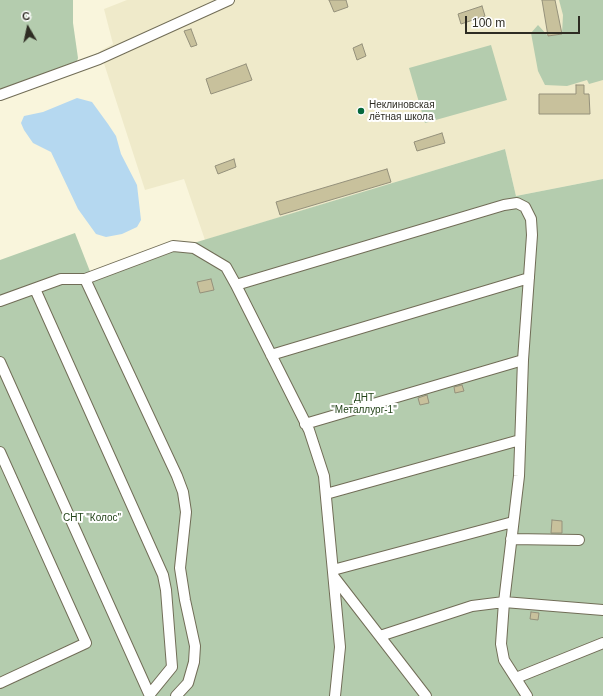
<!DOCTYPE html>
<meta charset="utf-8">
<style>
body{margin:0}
#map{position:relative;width:603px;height:696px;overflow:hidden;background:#f9f5dc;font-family:Arial,sans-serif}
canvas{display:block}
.north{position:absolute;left:8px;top:8px;width:40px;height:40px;-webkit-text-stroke:3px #fff;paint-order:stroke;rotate:351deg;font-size:11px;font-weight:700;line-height:16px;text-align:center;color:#2e2c23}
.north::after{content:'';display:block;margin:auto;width:14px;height:18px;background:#2e2c23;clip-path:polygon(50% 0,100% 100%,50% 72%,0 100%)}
.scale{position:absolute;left:465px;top:16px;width:115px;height:18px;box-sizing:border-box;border:2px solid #2e2c23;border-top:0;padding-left:5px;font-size:12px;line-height:14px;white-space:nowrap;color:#2e2c23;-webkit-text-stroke:3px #fff;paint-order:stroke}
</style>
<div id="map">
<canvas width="603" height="696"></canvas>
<div class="north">С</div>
<div class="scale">100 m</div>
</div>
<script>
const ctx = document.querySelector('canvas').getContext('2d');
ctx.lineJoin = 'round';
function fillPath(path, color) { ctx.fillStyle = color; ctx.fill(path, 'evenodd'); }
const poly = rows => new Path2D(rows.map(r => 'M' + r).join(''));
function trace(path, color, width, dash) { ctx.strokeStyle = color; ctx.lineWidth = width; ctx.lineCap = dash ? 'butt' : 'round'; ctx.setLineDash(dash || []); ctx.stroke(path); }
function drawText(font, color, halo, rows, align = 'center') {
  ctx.font = font + ' Arial,sans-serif'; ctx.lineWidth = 4; ctx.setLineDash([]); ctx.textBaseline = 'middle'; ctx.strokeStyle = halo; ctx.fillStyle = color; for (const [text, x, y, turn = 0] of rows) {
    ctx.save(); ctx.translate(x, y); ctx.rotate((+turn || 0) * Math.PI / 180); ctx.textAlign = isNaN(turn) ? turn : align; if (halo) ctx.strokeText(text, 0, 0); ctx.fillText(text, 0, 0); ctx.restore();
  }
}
fillPath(poly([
 [127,0,595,0,603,73,603,179,516,196,505,149,205,240,184,179,145,190,100,51,113,44,104,9]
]), '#efeaca');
fillPath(poly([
 [0,0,73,0,73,23,78,58,75,68,0,96],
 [559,0,603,0,603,80,589,84,587,80,567,86,545,85,538,71,531,33,538,25,548,36,562,34,563,15],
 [491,45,507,100,425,123,409,68],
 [505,149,516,196,603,179,603,696,0,696,0,260,75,233,91,274]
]), '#b4ccae');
fillPath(poly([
 [77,98,92,102,108,124,116,136,121,154,137,185,141,220,137,227,122,234,106,237,96,234,78,209,51,152,33,143,24,130,21,123,24,116,43,112]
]), '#b5d8f0');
const building = poly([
 [329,0,346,0,348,7,334,12,329,0],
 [542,0,555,0,562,34,548,36,542,0],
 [482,6,485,16,461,24,458,14,482,6],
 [191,29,197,45,191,47,184,31,191,29],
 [362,44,366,56,357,60,353,48,362,44],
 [246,64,252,80,211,94,206,79,246,64],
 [576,85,584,85,584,94,589,94,590,114,539,114,539,94,576,94,576,85],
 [442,133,445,143,417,151,414,142,442,133],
 [234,159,236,167,218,174,215,166,234,159],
 [387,169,391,182,280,215,276,202,387,169],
 [211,279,214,290,200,293,197,282,211,279],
 [462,385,464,391,455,393,454,387,462,385],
 [427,395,429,403,420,405,418,398,427,395],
 [552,520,562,521,562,533,551,533,552,520],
 [531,612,539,613,538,620,530,619,531,612]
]);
fillPath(building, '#c8c19c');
trace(building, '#95917b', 1);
const minor = poly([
 [0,95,99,59,229,0],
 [85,279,177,476,183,492,186,512,180,568,185,600,195,646,194,662,188,683,176,696],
 [236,285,504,205,517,203,525,207,531,219,532,235,523,360,519,476,504,602,501,644,504,660,527,696],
 [35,289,163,575,166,590,172,667,150,694],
 [0,301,61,279,85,279,173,246,194,248,226,267,236,285,309,430,324,476,340,647,335,696],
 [271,355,529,278],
 [0,362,150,696],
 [305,424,523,360],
 [0,452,86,643,0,683],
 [326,494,520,440],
 [511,539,579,540],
 [333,570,513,522],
 [334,577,426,696],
 [380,636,472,606,504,602,603,610],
 [516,678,603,643]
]);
trace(minor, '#716d57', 12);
trace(minor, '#fff', 10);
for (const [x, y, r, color] of [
 [361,111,4,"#05683c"]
]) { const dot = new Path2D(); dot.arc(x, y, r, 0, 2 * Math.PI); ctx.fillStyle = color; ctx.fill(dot); trace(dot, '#fff', 1.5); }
drawText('10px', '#2e2c23', '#fff', [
 ["Неклиновская",369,105],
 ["лётная школа",369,117]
], 'left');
drawText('10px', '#224318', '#fff', [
 ["ДНТ",364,398],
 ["\"Металлург-1\"",364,410],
 ["СНТ \"Колос\"",92,518]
]);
</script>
